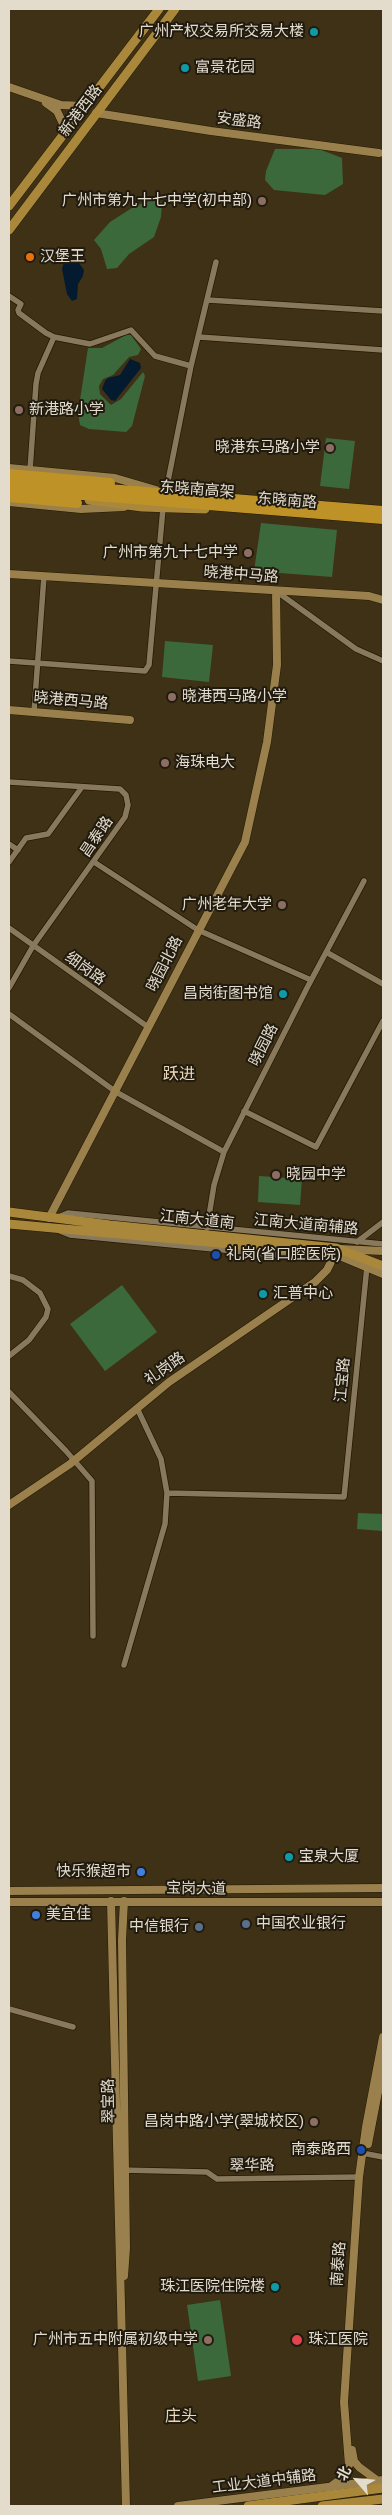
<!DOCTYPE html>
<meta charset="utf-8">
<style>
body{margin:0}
#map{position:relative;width:392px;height:2515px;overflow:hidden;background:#3f3116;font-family:Arial,"Noto Sans SC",sans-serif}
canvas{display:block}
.frame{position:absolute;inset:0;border:10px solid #e3dbcb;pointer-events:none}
.north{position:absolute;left:332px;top:2455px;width:50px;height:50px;-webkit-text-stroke:4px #201a0f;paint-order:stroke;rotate:297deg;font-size:14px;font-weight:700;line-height:20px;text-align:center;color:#e3dbcb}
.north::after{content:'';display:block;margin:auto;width:18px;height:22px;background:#e3dbcb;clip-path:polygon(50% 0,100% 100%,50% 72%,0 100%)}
</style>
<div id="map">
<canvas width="392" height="2515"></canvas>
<div class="frame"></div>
<div class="north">北</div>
</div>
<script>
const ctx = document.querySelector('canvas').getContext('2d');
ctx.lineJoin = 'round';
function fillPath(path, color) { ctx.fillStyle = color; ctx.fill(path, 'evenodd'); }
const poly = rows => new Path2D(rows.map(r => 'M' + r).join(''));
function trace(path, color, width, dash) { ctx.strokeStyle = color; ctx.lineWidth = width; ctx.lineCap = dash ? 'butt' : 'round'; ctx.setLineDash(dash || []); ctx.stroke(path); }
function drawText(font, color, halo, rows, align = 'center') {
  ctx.font = font + ' Arial,"Noto Sans SC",sans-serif'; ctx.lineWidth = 4; ctx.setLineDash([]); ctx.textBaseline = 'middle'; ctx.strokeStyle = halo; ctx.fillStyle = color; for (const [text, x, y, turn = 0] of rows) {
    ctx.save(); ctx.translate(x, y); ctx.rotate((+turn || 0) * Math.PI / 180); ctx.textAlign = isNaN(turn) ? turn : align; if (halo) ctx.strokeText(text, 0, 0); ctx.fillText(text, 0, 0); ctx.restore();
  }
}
fillPath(poly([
 [275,149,319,149,342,158,343,184,325,195,274,190,265,180,266,171],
 [157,198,162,203,161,217,154,237,129,254,117,268,107,269,101,249,94,240,110,222,135,206],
 [126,335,131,335,141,349,138,355,129,357,113,375,103,379,99,386,100,394,111,405,121,399,143,372,145,376,132,426,126,432,89,429,80,425,78,413,88,348,102,348],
 [326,438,355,441,349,489,320,486],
 [261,523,337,530,332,577,254,571],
 [165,641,213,645,209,682,162,677],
 [259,1176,302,1179,300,1205,258,1202],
 [122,1285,157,1332,105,1371,70,1324],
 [358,1513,383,1514,383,1531,357,1529],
 [220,2300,231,2376,198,2381,187,2305]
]), '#3b693c');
fillPath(poly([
 [70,260,79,263,84,270,83,276,78,284,77,299,72,301,67,294,62,269,64,262],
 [130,359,140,363,141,368,115,401,111,400,102,389,105,381,108,378,120,375]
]), '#041a2f');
const street = poly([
 [9,296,21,304,18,310,19,313,46,333,54,337,38,373,36,384,30,470],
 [208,300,383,311],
 [54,337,90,344,131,330,155,356,191,366],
 [199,337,383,350],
 [166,491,191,366,216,262],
 [276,591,356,649,383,661],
 [9,661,145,671,149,665,163,508],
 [34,712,44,576],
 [9,782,120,789,126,795,128,805,125,817,33,946,9,988],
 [9,844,18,850],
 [9,862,26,838,48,834,82,787],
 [94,862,198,930,311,980],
 [9,928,148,1027],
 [326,952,383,984],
 [9,1014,116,1092,224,1152],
 [244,1111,316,1147,383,1021],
 [58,1217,68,1213,383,1244],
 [207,1228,214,1185,224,1152,307,988,364,881],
 [60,1231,70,1235,306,1258,335,1254],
 [357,1242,383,1222],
 [9,1276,23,1280,40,1293,48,1309,46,1317,29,1340,9,1356],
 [9,1392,66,1451,92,1481,93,1636],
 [167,1493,344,1497,367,1266],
 [124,1665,165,1524,167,1493,161,1459,137,1408],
 [9,2009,73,2027],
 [362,2153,383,2157],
 [121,2170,207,2172,217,2179,359,2177]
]);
const secondary = poly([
 [9,87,61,105,84,106],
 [46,103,57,111,66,130],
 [96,113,211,131,379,153],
 [9,468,115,478,156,490],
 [9,502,81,509,124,507],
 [9,574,369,596,383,600],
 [9,710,130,720],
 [49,1218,245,842,267,742,277,665,276,591],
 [340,1249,383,1251],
 [9,1505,70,1464,169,1382,315,1282,327,1270,335,1254,383,1274],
 [9,1891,383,1888],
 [111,1901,126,2506],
 [9,1902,383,1902],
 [368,2144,383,2066],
 [124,2276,126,2248,122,1940,124,1901],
 [352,2450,354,2461,359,2467,378,2481],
 [330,2487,341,2479,349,2465,344,2402,359,2177,366,2127,383,2037],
 [178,2506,383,2480]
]);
const primary = poly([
 [9,206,159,9],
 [9,230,175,9],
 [89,500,142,507,205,509],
 [9,1212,110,1225,336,1248,383,1266],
 [9,1224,307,1251],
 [248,2506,383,2488],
 [322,2506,383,2499]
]);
const highway = poly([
 [9,474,110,483],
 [9,481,383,511],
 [9,489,383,519],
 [9,497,77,503]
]);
trace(street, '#261900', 7);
trace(secondary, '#261900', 9);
trace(primary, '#261900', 10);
trace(highway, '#261900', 11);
trace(street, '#89795c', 5.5);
trace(secondary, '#99804c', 8);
trace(primary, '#a9883c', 9);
trace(highway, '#be9226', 10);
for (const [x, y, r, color] of [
 [314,32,5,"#0f9aa8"],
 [185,68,5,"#0f9aa8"],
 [262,201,5,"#8d6e63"],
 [30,257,5,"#e8710a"],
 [19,410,5,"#8d6e63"],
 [330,448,5,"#8d6e63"],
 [248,553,5,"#8d6e63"],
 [172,697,5,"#8d6e63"],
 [165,763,5,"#8d6e63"],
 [282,905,5,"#8d6e63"],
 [283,994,5,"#0f9aa8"],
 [276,1175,5,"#8d6e63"],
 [216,1255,5,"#1a4fb4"],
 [263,1294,5,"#0f9aa8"],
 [289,1857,5,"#0f9aa8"],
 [141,1872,5,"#3f7fe0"],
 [36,1915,5,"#3f7fe0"],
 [246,1924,5,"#5c6f8a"],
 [199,1927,5,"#5c6f8a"],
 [314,2122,5,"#8d6e63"],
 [361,2150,5,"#1a4fb4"],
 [275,2287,5,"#0f9aa8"],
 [208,2340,5,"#8d6e63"],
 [297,2340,6,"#e0444e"]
]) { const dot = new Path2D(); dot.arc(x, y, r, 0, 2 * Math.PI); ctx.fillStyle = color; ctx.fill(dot); trace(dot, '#201a0f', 2); }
drawText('15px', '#e3dbcb', '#201a0f', [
 ["广州产权交易所交易大楼",304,32],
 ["富景花园",195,68,"left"],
 ["广州市第九十七中学(初中部)",252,201],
 ["汉堡王",40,257,"left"],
 ["新港路小学",29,410,"left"],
 ["晓港东马路小学",320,448],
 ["广州市第九十七中学",238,553],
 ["晓港西马路小学",182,697,"left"],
 ["海珠电大",175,763,"left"],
 ["广州老年大学",272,905],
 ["昌岗街图书馆",273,994],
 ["晓园中学",286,1175,"left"],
 ["礼岗(省口腔医院)",226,1255,"left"],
 ["汇普中心",273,1294,"left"],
 ["宝泉大厦",299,1857,"left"],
 ["快乐猴超市",131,1872],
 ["美宜佳",46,1915,"left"],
 ["中国农业银行",256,1924,"left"],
 ["中信银行",189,1927],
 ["昌岗中路小学(翠城校区)",304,2122],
 ["南泰路西",351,2150],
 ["珠江医院住院楼",265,2287],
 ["广州市五中附属初级中学",198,2340],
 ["珠江医院",308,2340,"left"]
], 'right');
drawText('15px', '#e3dbcb', '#201a0f', [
 ["新港西路",81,111,-53],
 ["安盛路",239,121,7],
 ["东晓南高架",197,490,4],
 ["东晓南路",287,501,4],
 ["晓港中马路",241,575,4],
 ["晓港西马路",71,701,5],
 ["昌泰路",97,837,-56],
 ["晓园北路",165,964,-63],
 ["细岗路",85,969,36],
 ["晓园路",264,1045,-63],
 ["江南大道南",197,1220,6],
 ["江南大道南辅路",306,1225,5],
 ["礼岗路",165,1369,-35],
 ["江宝路",343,1380,-85],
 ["宝岗大道",196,1889,1],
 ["翠宝路",109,2101,-91],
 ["翠华路",252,2166,-1],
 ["南泰路",339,2264,-86],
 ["工业大道中辅路",264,2482,-7]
]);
drawText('16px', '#ead8b9', '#201a0f', [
 ["跃进",179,1075],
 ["庄头",181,2417]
]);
</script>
